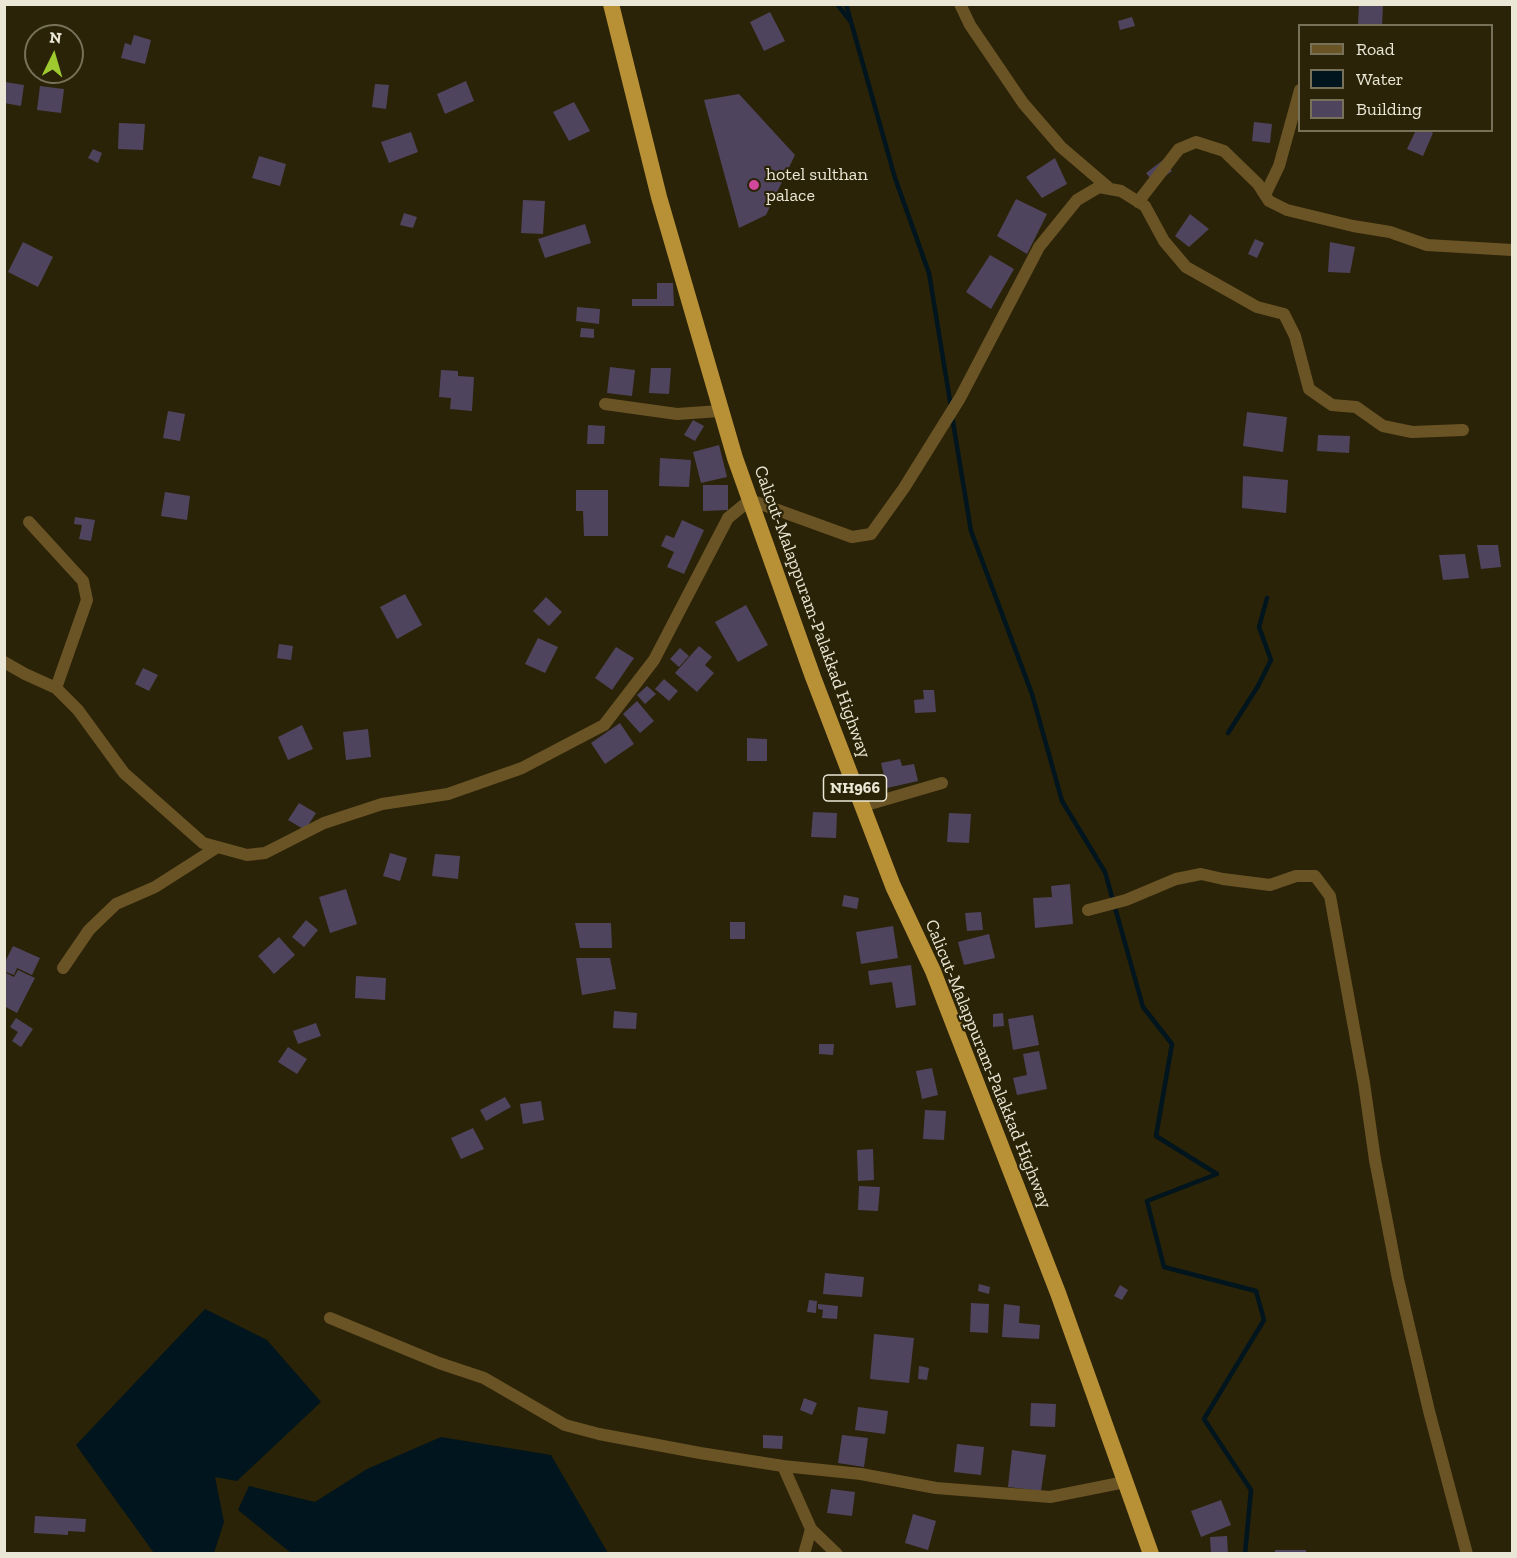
<!DOCTYPE html>
<style>
body{margin:0}
#map{position:relative;width:1517px;height:1558px;overflow:hidden;background:#2a2307;font-family:"Zilla Slab",serif}
canvas{display:block}
.frame{position:absolute;inset:0;border:6px solid #eae7d6;pointer-events:none}
.legend{position:absolute;left:1298px;top:24px;width:195px;height:108px;box-sizing:border-box;background:#2a2307;border:2px solid #77715a;margin:0;padding:8px 10px;list-style:none;font-size:18px;color:#eae7d6}
.legend li{display:flex;align-items:center;gap:12px;height:30px}
.legend b{width:30px;border:2px solid #77715a}
.north{position:absolute;left:24px;top:24px;width:60px;height:60px;box-sizing:border-box;background:#2a2307;border:2px solid #77715a;border-radius:50%;rotate:5deg;font-size:16px;font-weight:700;line-height:24px;text-align:center;color:#eae7d6}
.north::after{content:'';display:block;margin:auto;width:21px;height:27px;background:#9eca2f;clip-path:polygon(50% 0,100% 100%,50% 72%,0 100%)}
</style>
<div id="map">
<canvas width="1517" height="1558"></canvas>
<div class="frame"></div>
<ul class="legend">
<li><b style="height:8px;background:#6a5426"></b>Road</li>
<li><b style="height:16px;background:#00151d"></b>Water</li>
<li><b style="height:16px;background:#4f445e"></b>Building</li>
</ul>
<div class="north">N</div>
</div>
<script>
const ctx = document.querySelector('canvas').getContext('2d');
ctx.lineJoin = 'round';
function fillPath(path, color) { ctx.fillStyle = color; ctx.fill(path, 'evenodd'); }
const poly = rows => new Path2D(rows.map(r => 'M' + r).join(''));
function trace(path, color, width, dash) { ctx.strokeStyle = color; ctx.lineWidth = width; ctx.lineCap = dash ? 'butt' : 'round'; ctx.setLineDash(dash || []); ctx.stroke(path); }
function drawText(font, color, halo, rows, align = 'center') {
  ctx.font = font + ' "Zilla Slab",serif'; ctx.lineWidth = 4.5; ctx.setLineDash([]); ctx.textBaseline = 'middle'; ctx.strokeStyle = halo; ctx.fillStyle = color; for (const [text, x, y, turn = 0] of rows) {
    ctx.save(); ctx.translate(x, y); ctx.rotate((+turn || 0) * Math.PI / 180); ctx.textAlign = isNaN(turn) ? turn : align; if (halo) ctx.strokeText(text, 0, 0); ctx.fillText(text, 0, 0); ctx.restore();
  }
}
fillPath(poly([
 [205,1309,267,1340,321,1402,237,1481,215,1477,224,1522,214,1553,154,1553,76,1445],
 [441,1437,551,1455,608,1553,291,1553,238,1510,249,1486,315,1502,367,1469]
]), '#00151d');
trace(poly([
 [837,4,850,21],
 [846,4,895,178,929,273,951,407],
 [952,416,971,531,1032,694,1062,801,1105,872,1143,1007,1172,1044,1156,1136,1217,1174,1147,1201,1164,1267,1256,1291,1264,1320,1204,1419,1251,1490,1245,1554],
 [1228,733,1258,686,1271,660,1259,627,1267,598]
]), '#00151d', 4.5);
fillPath(poly([
 [1359,4,1383,5,1382,26,1358,25],
 [770,12,785,41,764,51,750,22],
 [1132,17,1135,26,1120,30,1118,21],
 [134,35,151,40,145,64,121,58,125,43,131,45],
 [466,81,474,101,445,114,437,94],
 [5,82,24,85,21,106,4,103],
 [375,84,389,85,386,109,372,107],
 [40,86,64,89,61,113,37,110],
 [739,94,795,155,766,215,739,228,704,100],
 [574,102,590,131,569,141,553,112],
 [1254,122,1272,124,1270,143,1252,141],
 [119,123,145,124,143,150,118,149],
 [1416,130,1428,130,1433,133,1423,156,1407,149],
 [411,132,418,152,389,163,381,142],
 [93,149,102,153,98,163,88,158],
 [259,156,286,164,280,186,252,178],
 [1055,158,1067,184,1042,198,1026,177],
 [1163,160,1172,171,1155,184,1146,173],
 [1016,199,1047,214,1027,254,997,236],
 [523,200,545,201,543,234,521,233],
 [404,213,417,217,413,228,400,225],
 [1190,214,1209,229,1189,247,1175,236],
 [585,224,591,243,545,258,538,239],
 [1255,239,1264,243,1257,258,1248,254],
 [23,242,53,257,38,287,8,272],
 [1330,242,1355,247,1350,273,1328,272],
 [990,255,1014,269,991,309,966,292],
 [657,283,673,283,674,306,632,306,632,299,657,299],
 [577,307,600,309,599,324,576,321],
 [581,328,594,329,594,338,580,337],
 [610,367,635,370,632,396,607,393],
 [651,368,671,368,669,394,649,393],
 [441,370,458,371,458,376,474,377,472,411,450,409,451,398,439,397],
 [168,411,185,414,180,441,163,438],
 [1247,412,1287,417,1283,452,1243,446],
 [693,420,704,426,695,441,684,435],
 [588,425,605,426,604,444,587,444],
 [1318,435,1350,436,1349,453,1317,451],
 [719,445,727,477,701,483,693,452],
 [660,458,691,460,689,487,659,486],
 [1243,476,1288,480,1286,513,1242,508],
 [703,485,728,485,728,510,703,511],
 [576,490,608,490,608,536,584,536,583,511,576,511],
 [165,492,190,496,187,520,161,516],
 [75,517,95,520,91,541,79,539,82,525,74,524],
 [682,520,704,530,684,574,667,567,674,552,661,546,666,535,674,538],
 [1477,545,1498,545,1501,567,1481,569],
 [1465,554,1469,578,1443,580,1439,555],
 [405,594,422,625,397,639,380,607],
 [546,597,562,612,549,626,533,611],
 [746,605,768,645,738,662,715,622],
 [538,638,558,647,545,673,525,664],
 [279,644,293,646,291,660,277,658],
 [699,646,712,657,705,665,714,673,697,692,675,673],
 [616,647,634,658,612,690,595,678],
 [680,648,689,656,679,667,670,659],
 [143,668,158,675,149,691,135,684],
 [664,679,678,691,669,701,655,689],
 [647,686,656,694,645,704,637,695],
 [923,690,934,690,936,712,915,713,914,700,924,699],
 [637,701,654,721,640,733,623,714],
 [620,723,634,744,605,764,591,743],
 [302,725,313,749,288,760,278,737],
 [368,729,371,757,346,760,343,732],
 [747,738,767,739,767,761,747,761],
 [900,759,902,766,914,764,918,781,887,788,881,763],
 [299,803,316,813,305,830,288,820],
 [813,812,837,813,836,838,811,837],
 [949,813,971,814,969,843,947,842],
 [390,853,407,858,400,881,383,876],
 [435,854,460,856,458,879,432,876],
 [1070,884,1073,924,1035,928,1033,898,1052,897,1051,886],
 [346,889,357,924,330,933,319,897],
 [844,895,859,898,857,909,842,906],
 [981,912,983,930,967,931,965,913],
 [306,920,318,930,304,947,292,937],
 [730,922,745,922,745,939,730,939],
 [575,923,611,923,612,948,580,948],
 [893,926,898,958,861,964,856,932],
 [989,934,995,958,964,965,958,942],
 [279,937,295,955,274,974,258,956],
 [13,946,40,958,32,975,17,968,14,975,4,971,4,964],
 [576,958,610,958,616,989,582,995],
 [911,965,916,1005,896,1008,892,982,870,985,868,971],
 [18,970,35,978,17,1013,4,1006,4,972,14,977],
 [356,976,386,978,385,1000,355,998],
 [614,1011,637,1013,636,1029,613,1028],
 [1003,1013,1004,1026,993,1027,993,1014],
 [1033,1015,1039,1045,1013,1050,1008,1019],
 [16,1018,33,1029,21,1047,12,1041,18,1032,10,1027],
 [316,1023,321,1036,298,1044,293,1031],
 [819,1044,834,1044,833,1055,819,1054],
 [288,1047,307,1059,297,1074,278,1062],
 [1039,1051,1047,1089,1017,1095,1013,1078,1027,1075,1023,1054],
 [932,1068,938,1095,922,1099,916,1071],
 [505,1097,511,1107,486,1121,480,1110],
 [541,1101,544,1120,523,1124,520,1104],
 [925,1110,946,1111,944,1140,923,1139],
 [473,1128,484,1149,461,1159,451,1138],
 [873,1149,874,1180,858,1181,857,1150],
 [859,1186,880,1187,878,1211,858,1210],
 [825,1273,864,1277,862,1297,823,1294],
 [979,1284,990,1287,989,1294,978,1291],
 [1120,1285,1128,1290,1122,1300,1114,1296],
 [809,1300,817,1301,816,1313,807,1312],
 [971,1303,989,1304,988,1333,970,1332],
 [818,1304,838,1306,837,1319,822,1318,823,1310,818,1309],
 [1004,1304,1020,1306,1019,1323,1040,1325,1039,1339,1002,1337],
 [874,1334,914,1338,909,1383,870,1379],
 [919,1366,929,1368,927,1380,918,1379],
 [804,1398,817,1403,812,1415,800,1410],
 [1031,1403,1056,1404,1055,1427,1030,1426],
 [858,1407,888,1411,885,1434,855,1430],
 [763,1435,783,1436,782,1449,763,1448],
 [842,1435,868,1438,864,1467,838,1463],
 [957,1444,984,1447,981,1475,954,1472],
 [1012,1450,1046,1455,1041,1491,1008,1487],
 [831,1489,855,1492,852,1516,827,1513],
 [1221,1500,1231,1525,1201,1537,1191,1511],
 [913,1514,936,1521,928,1550,905,1543],
 [35,1516,86,1519,85,1532,68,1531,68,1535,34,1533],
 [1227,1536,1228,1554,1211,1554,1210,1537],
 [1275,1550,1306,1550,1306,1554,1275,1554]
]), '#4f445e');
trace(poly([
 [960,4,970,25,1023,103,1061,147,1109,188],
 [1265,195,1279,166,1300,90],
 [1138,202,1179,149,1196,142,1224,151,1258,184,1269,201,1287,210,1353,226,1390,232,1427,245,1512,250],
 [605,404,677,414,720,411],
 [29,522,83,581,87,600,56,688],
 [4,662,25,674,56,688,78,710,124,773,203,843,247,855,265,853,324,823,382,804,448,794,522,768,604,725,654,660,728,518,750,500,852,537,871,534,904,488,960,398,1039,247,1077,200,1099,187,1121,191,1145,206,1164,241,1186,267,1257,307,1284,314,1295,336,1309,389,1332,405,1356,407,1383,426,1412,432,1463,430],
 [863,806,942,783],
 [1088,910,1126,900,1176,879,1201,874,1223,879,1270,885,1296,876,1315,876,1330,896,1364,1083,1375,1160,1398,1279,1429,1411,1467,1554],
 [63,968,89,930,116,904,155,887,216,848],
 [330,1318,439,1363,484,1378,565,1425,599,1434,700,1453,783,1466,861,1474,936,1488,1050,1497,1125,1482],
 [783,1466,811,1529,837,1554],
 [804,1554,811,1529]
]), '#6a5426', 12);
trace(poly([
 [611,4,659,197,735,458,813,677,893,886,933,971,1058,1293,1151,1554]
]), '#b89036', 16);
for (const [x, y, r, color] of [
 [754,185,6,"#d1479c"]
]) { const dot = new Path2D(); dot.arc(x, y, r, 0, 2 * Math.PI); ctx.fillStyle = color; ctx.fill(dot); trace(dot, '#2a2307', 2); }
for (const [x, y, w] of [
 [855,788,63]
]) { const box = new Path2D(); box.roundRect(x - w / 2, y - 13, w, 26, 4.5); ctx.fillStyle = '#2a2307'; ctx.fill(box); trace(box, '#eae7d6', 1.5); }
drawText('bold 16px', '#eae7d6', null, [
 ["NH966",855,788]
]);
drawText('18px', '#eae7d6', '#2a2307', [
 ["hotel sulthan",766,175],
 ["palace",766,196]
], 'left');
drawText('18px', '#eae7d6', '#2a2307', [
 ["Calicut-Malappuram-Palakkad Highway",812,612,70],
 ["Calicut-Malappuram-Palakkad Highway",988,1064,68]
]);
</script>
